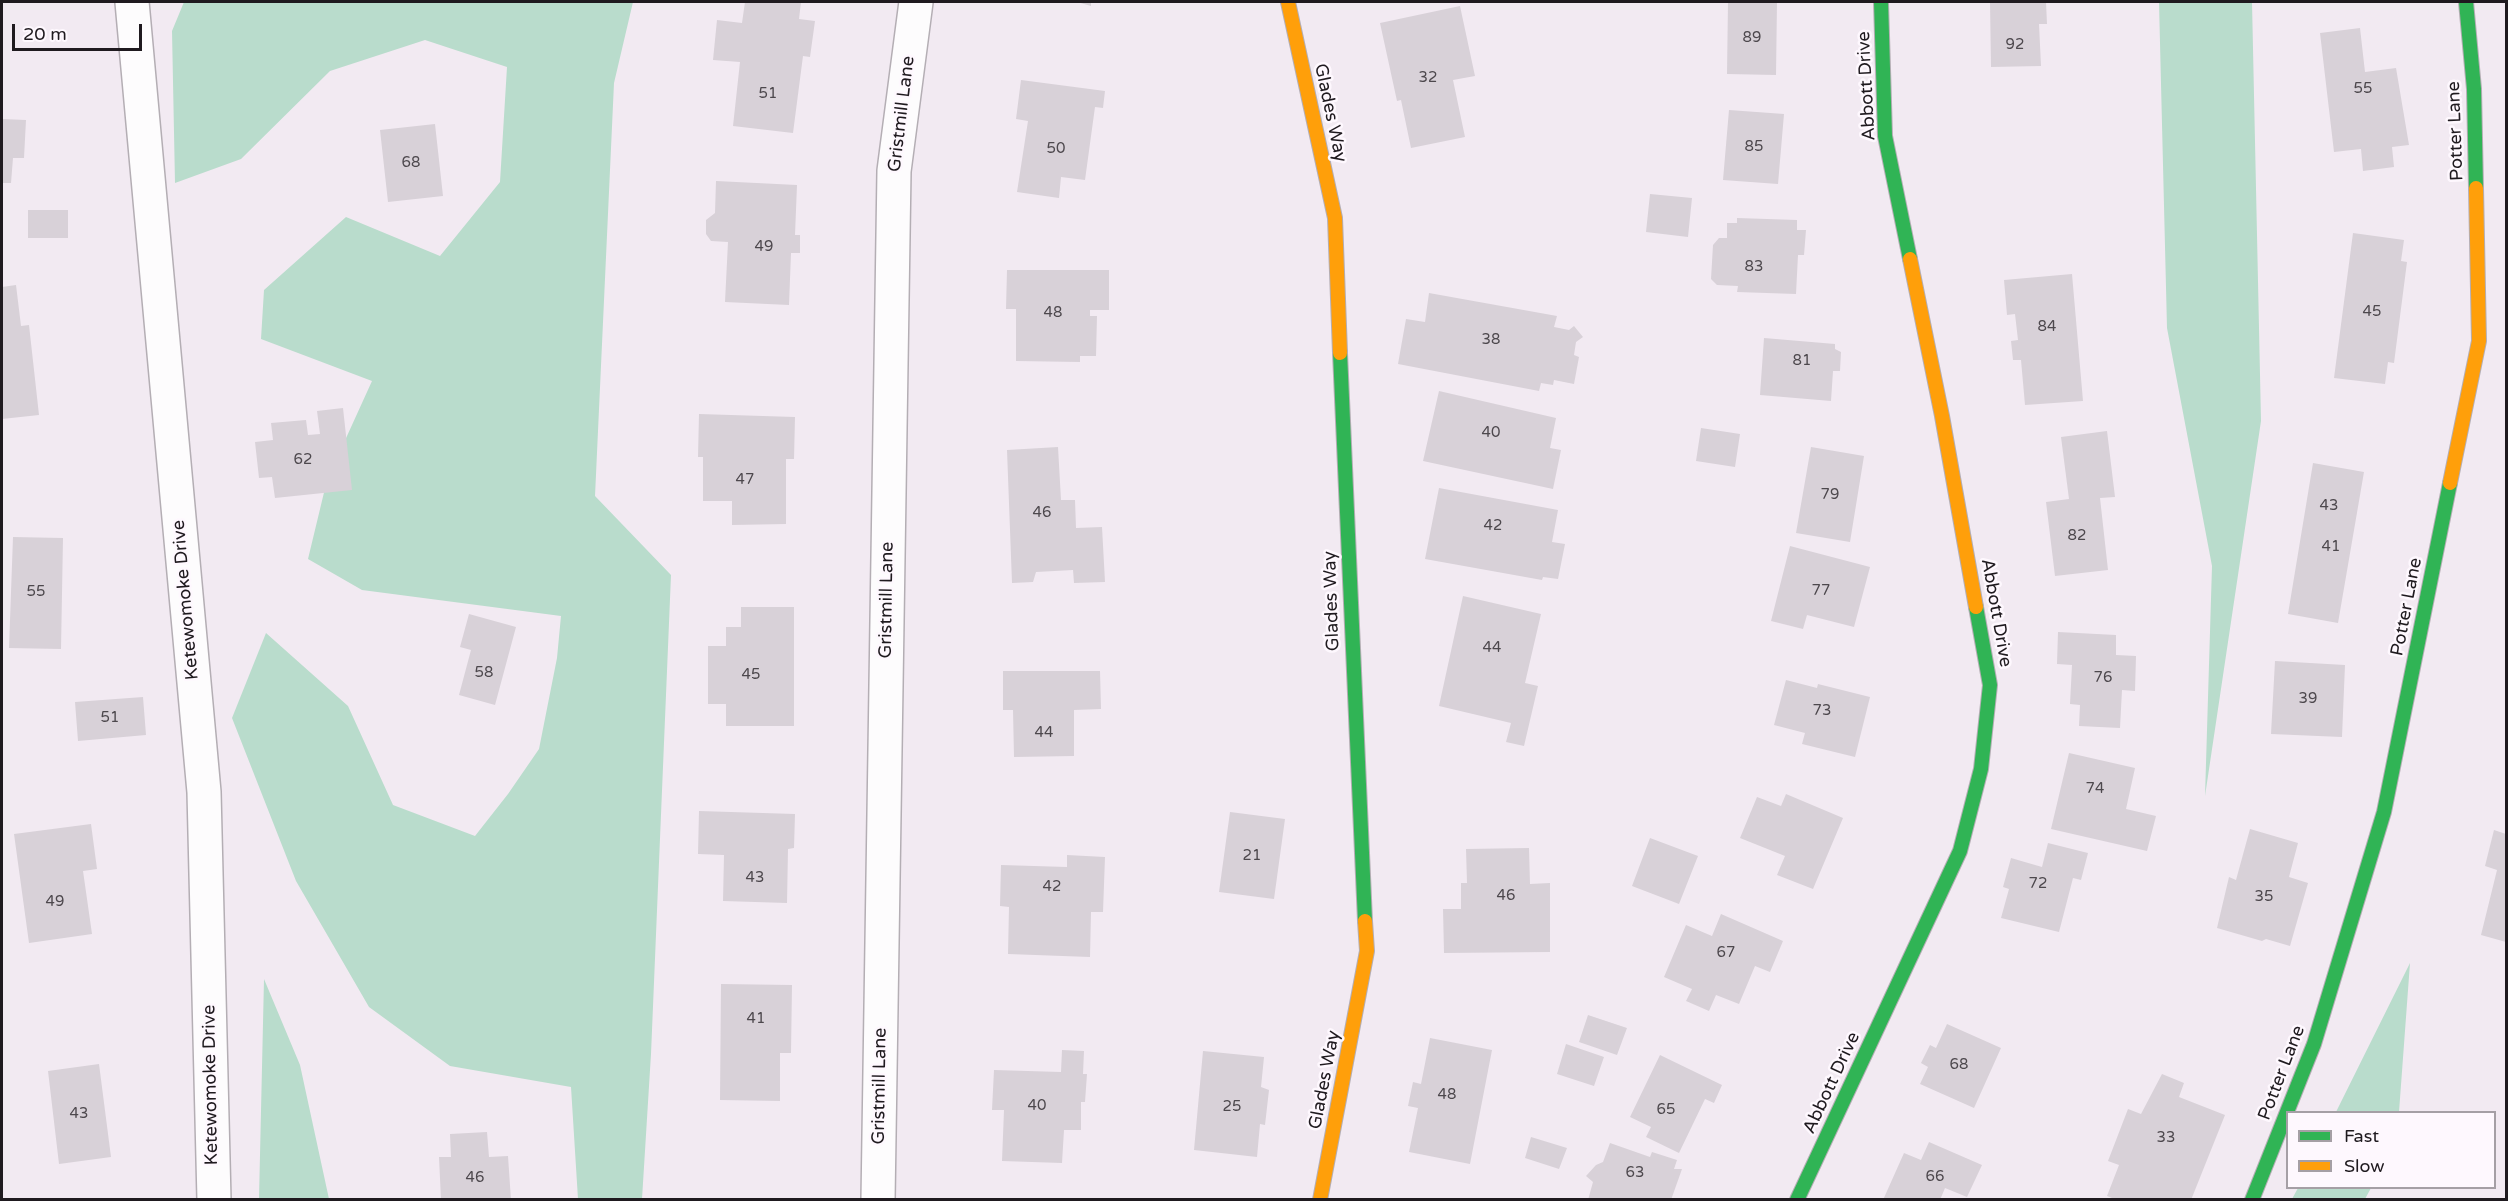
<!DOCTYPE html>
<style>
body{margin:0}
#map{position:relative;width:2508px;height:1201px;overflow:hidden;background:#f2eaf2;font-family:"Varela Round",sans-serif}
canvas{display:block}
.frame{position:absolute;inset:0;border:3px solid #1f1a1f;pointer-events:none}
.legend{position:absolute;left:2286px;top:1111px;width:210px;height:78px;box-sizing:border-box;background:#fef8fe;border:2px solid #a59fa5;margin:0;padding:8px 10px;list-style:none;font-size:18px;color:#1f1a1f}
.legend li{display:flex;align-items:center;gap:12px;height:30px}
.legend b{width:30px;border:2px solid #a59fa5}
.scale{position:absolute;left:12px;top:24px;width:130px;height:27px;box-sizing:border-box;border:3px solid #1f1a1f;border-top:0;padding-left:8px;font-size:18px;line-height:21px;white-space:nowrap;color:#1f1a1f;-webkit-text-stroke:4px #fef8fe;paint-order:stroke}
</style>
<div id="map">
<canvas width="2508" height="1201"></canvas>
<div class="frame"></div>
<ul class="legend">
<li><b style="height:8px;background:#30b455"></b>Fast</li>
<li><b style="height:8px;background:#ff9f0a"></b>Slow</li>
</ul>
<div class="scale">20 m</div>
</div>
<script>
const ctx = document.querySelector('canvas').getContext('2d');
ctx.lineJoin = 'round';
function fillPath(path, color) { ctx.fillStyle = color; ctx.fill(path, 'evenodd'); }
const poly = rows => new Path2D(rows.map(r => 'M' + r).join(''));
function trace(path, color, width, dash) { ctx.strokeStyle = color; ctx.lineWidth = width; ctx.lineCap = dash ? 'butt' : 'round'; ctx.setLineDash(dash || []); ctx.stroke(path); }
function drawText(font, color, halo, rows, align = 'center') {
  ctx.font = font + ' "Varela Round",sans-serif'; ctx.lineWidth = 5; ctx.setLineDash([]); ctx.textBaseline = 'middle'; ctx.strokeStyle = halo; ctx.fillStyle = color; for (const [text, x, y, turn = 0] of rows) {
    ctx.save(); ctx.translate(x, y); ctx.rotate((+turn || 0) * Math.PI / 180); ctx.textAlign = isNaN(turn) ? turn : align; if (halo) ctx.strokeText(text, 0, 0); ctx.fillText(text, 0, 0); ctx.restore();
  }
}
fillPath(poly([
 [184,2,633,2,614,83,595,496,671,575,651,1054,642,1199,578,1199,571,1087,450,1066,369,1007,296,881,232,718,266,633,348,706,393,805,475,836,508,794,539,749,557,658,561,616,362,590,308,559,327,480,372,381,261,339,264,290,346,217,440,256,500,182,507,67,425,40,330,71,241,159,175,183,172,31],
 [2159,2,2252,2,2261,421,2205,796,2212,566,2167,328],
 [2410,963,2399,1112,2336,1112],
 [264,979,300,1065,329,1199,259,1199],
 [2298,1188,2371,1188,2365,1199,2292,1199]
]), '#b9dccc');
fillPath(poly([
 [745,2,801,2,799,19,815,21,810,57,803,56,793,133,733,126,740,62,713,60,717,20,742,23],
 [1077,2,1091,2,1091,6],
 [1728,2,1777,2,1776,75,1727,74],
 [1990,2,2046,2,2047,24,2039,24,2041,66,1991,67],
 [1460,6,1475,76,1453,80,1465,137,1411,148,1401,100,1397,101,1380,23],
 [2360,28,2365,72,2396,68,2409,145,2392,147,2394,167,2363,171,2361,149,2334,152,2320,33],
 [1021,80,1105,91,1103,108,1095,107,1085,180,1061,177,1059,198,1017,192,1028,121,1016,119],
 [1729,110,1784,114,1778,184,1723,180],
 [2,119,26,120,24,158,13,158,11,183,2,183],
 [435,124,443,196,388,202,380,130],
 [716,181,797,185,795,235,800,235,800,253,791,253,789,305,725,302,728,242,711,241,706,234,706,220,715,213],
 [1650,194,1692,198,1688,237,1646,232],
 [28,210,68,210,68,238,28,238],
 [1737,218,1797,220,1797,230,1806,230,1804,255,1798,255,1796,294,1737,292,1738,286,1717,285,1711,279,1713,245,1719,238,1727,238,1727,223,1737,223],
 [2353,233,2404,240,2401,261,2407,262,2394,363,2388,362,2385,384,2334,378],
 [1007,270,1109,270,1109,310,1090,310,1090,316,1097,316,1096,356,1080,356,1080,362,1016,361,1016,309,1006,309],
 [2072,274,2083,401,2025,405,2021,360,2013,360,2011,341,2018,340,2015,314,2007,315,2004,280],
 [16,285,21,326,29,325,39,415,2,419,2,287],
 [1429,293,1557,316,1554,327,1569,330,1574,326,1583,337,1576,342,1574,355,1579,357,1574,384,1554,380,1553,385,1541,383,1539,391,1398,364,1406,319,1425,322],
 [1764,338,1835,344,1835,349,1841,352,1840,371,1833,371,1831,401,1760,395],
 [1439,391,1556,418,1550,448,1561,450,1553,489,1423,461],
 [343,408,352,490,275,498,272,477,259,478,255,442,273,440,271,423,306,420,308,435,320,434,317,411],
 [699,414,795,417,794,459,786,459,786,524,732,525,732,501,703,501,703,457,698,457],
 [1701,428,1740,434,1735,467,1696,461],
 [2107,431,2115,497,2100,498,2108,570,2055,576,2046,502,2069,499,2061,437],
 [1058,447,1061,500,1075,500,1076,528,1102,527,1105,582,1074,583,1073,570,1036,572,1033,582,1012,583,1007,450],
 [1811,447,1864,456,1850,542,1796,533],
 [2313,463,2364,472,2338,623,2288,614],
 [1439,488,1558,510,1552,542,1565,544,1558,579,1543,577,1542,580,1425,559],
 [13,537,63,538,61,649,9,648],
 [1790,546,1870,567,1854,627,1807,615,1803,629,1771,621],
 [1463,596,1541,614,1525,683,1538,686,1524,746,1506,742,1511,723,1439,706],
 [741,607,794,607,794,726,726,726,726,704,708,704,708,646,726,646,726,627,741,627],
 [469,614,516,627,495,705,459,695,471,650,460,647],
 [2058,632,2116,635,2116,655,2136,656,2135,691,2122,690,2120,728,2079,726,2080,705,2070,704,2072,665,2057,664],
 [2275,661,2345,665,2342,737,2271,734],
 [1003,671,1100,671,1101,709,1074,710,1074,756,1014,757,1013,710,1003,710],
 [1786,680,1817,688,1818,684,1870,697,1855,757,1802,744,1805,733,1774,725],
 [143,697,146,735,78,741,75,702],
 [2069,753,2135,768,2126,809,2156,816,2147,851,2051,829],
 [1786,794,1843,818,1813,889,1777,875,1785,856,1740,838,1757,797,1781,806],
 [699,811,795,814,794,848,788,849,787,903,723,901,724,855,698,854],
 [1230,812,1285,819,1274,899,1219,892],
 [91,824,97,869,83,871,92,934,29,943,14,834],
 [2250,829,2298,843,2289,877,2308,883,2290,946,2266,939,2262,941,2217,928,2229,877,2236,880],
 [2494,830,2506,834,2506,942,2481,935,2497,870,2485,866],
 [1650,838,1698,856,1679,904,1632,886],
 [2048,843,2088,853,2081,880,2073,878,2059,932,2001,918,2009,889,2003,887,2011,858,2042,867],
 [1529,848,1530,884,1550,883,1550,952,1444,953,1443,909,1461,909,1461,883,1467,883,1466,849],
 [1067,855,1105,857,1103,912,1091,912,1090,957,1008,954,1009,907,1000,906,1001,865,1067,867],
 [1721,914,1783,941,1770,972,1755,966,1739,1004,1716,995,1709,1011,1686,1001,1692,989,1664,977,1686,925,1712,936],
 [721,984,792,985,791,1053,780,1053,780,1101,720,1100],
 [1588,1015,1627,1028,1617,1055,1579,1042],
 [1947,1024,2001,1048,1974,1108,1920,1084,1928,1067,1921,1063,1930,1045,1936,1048],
 [1430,1038,1492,1050,1470,1164,1409,1152,1418,1108,1408,1106,1413,1082,1421,1084],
 [1566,1044,1604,1057,1594,1086,1557,1074],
 [1062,1050,1084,1051,1083,1074,1087,1074,1085,1102,1081,1102,1081,1130,1064,1130,1062,1163,1002,1161,1004,1110,992,1110,994,1070,1061,1072],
 [1203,1051,1264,1057,1261,1087,1269,1090,1265,1125,1260,1124,1257,1157,1194,1150],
 [1660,1055,1722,1085,1714,1103,1705,1099,1679,1153,1646,1137,1651,1127,1630,1117],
 [99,1064,111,1157,59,1164,48,1071],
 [2162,1074,2184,1083,2179,1097,2225,1115,2191,1200,2117,1200,2107,1196,2119,1165,2108,1161,2128,1109,2141,1114],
 [487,1132,489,1157,508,1156,511,1200,441,1200,439,1157,451,1157,450,1134],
 [1531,1137,1567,1148,1559,1169,1525,1158],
 [1929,1142,1982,1165,1967,1197,1945,1188,1940,1200,1883,1200,1904,1153,1921,1160],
 [1610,1143,1650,1157,1652,1152,1677,1160,1674,1169,1682,1169,1671,1200,1588,1200,1593,1182,1586,1176,1596,1165,1603,1162]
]), '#d8d1d8');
const street = poly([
 [132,2,204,792,214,1200],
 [878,1200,894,171,916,2]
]);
const fast = poly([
 [1881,2,1885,136,1910,259],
 [2466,2,2474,89,2476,188],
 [1340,353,1365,921],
 [1797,1200,1960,851,1981,769,1990,685,1976,607],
 [2252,1200,2314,1044,2384,812,2450,483]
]);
const slow = poly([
 [1288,2,1335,218,1340,353],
 [1910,259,1942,416,1976,607],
 [2450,483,2479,341,2476,188],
 [1320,1200,1367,951,1365,921]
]);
trace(street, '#b4aeb4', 36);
trace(fast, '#b4aeb4', 16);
trace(slow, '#b4aeb4', 16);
trace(street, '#fdfcfd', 33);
trace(fast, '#30b455', 14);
trace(slow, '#ff9f0a', 14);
drawText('15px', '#4d484d', null, [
 ["89",1752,38],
 ["92",2015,45],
 ["32",1428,78],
 ["55",2363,89],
 ["51",768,94],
 ["85",1754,147],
 ["50",1056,149],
 ["68",411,163],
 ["49",764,247],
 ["83",1754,267],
 ["45",2372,312],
 ["48",1053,313],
 ["84",2047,327],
 ["38",1491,340],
 ["81",1802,361],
 ["40",1491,433],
 ["62",303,460],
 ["47",745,480],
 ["79",1830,495],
 ["43",2329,506],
 ["46",1042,513],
 ["42",1493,526],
 ["82",2077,536],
 ["41",2331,547],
 ["77",1821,591],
 ["55",36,592],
 ["44",1492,648],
 ["58",484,673],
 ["45",751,675],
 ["76",2103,678],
 ["39",2308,699],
 ["73",1822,711],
 ["51",110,718],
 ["44",1044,733],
 ["74",2095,789],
 ["21",1252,856],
 ["43",755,878],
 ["72",2038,884],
 ["42",1052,887],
 ["46",1506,896],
 ["35",2264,897],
 ["49",55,902],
 ["67",1726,953],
 ["41",756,1019],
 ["68",1959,1065],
 ["48",1447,1095],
 ["40",1037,1106],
 ["25",1232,1107],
 ["65",1666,1110],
 ["43",79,1114],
 ["33",2166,1138],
 ["63",1635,1173],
 ["66",1935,1177],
 ["46",475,1178]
]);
drawText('18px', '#1f1a1f', '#fef8fe', [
 ["Abbott Drive",1867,86,-93],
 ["Glades Way",1330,113,78],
 ["Gristmill Lane",902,114,-83],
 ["Potter Lane",2456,131,-92],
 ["Ketewomoke Drive",186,600,-95],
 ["Gristmill Lane",887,600,-89],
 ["Glades Way",1332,601,-92],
 ["Potter Lane",2407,607,-79],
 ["Abbott Drive",1996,613,80],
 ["Potter Lane",2282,1073,-69],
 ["Glades Way",1325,1080,-79],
 ["Abbott Drive",1832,1083,-65],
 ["Ketewomoke Drive",211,1085,-91],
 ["Gristmill Lane",880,1086,-89]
]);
</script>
